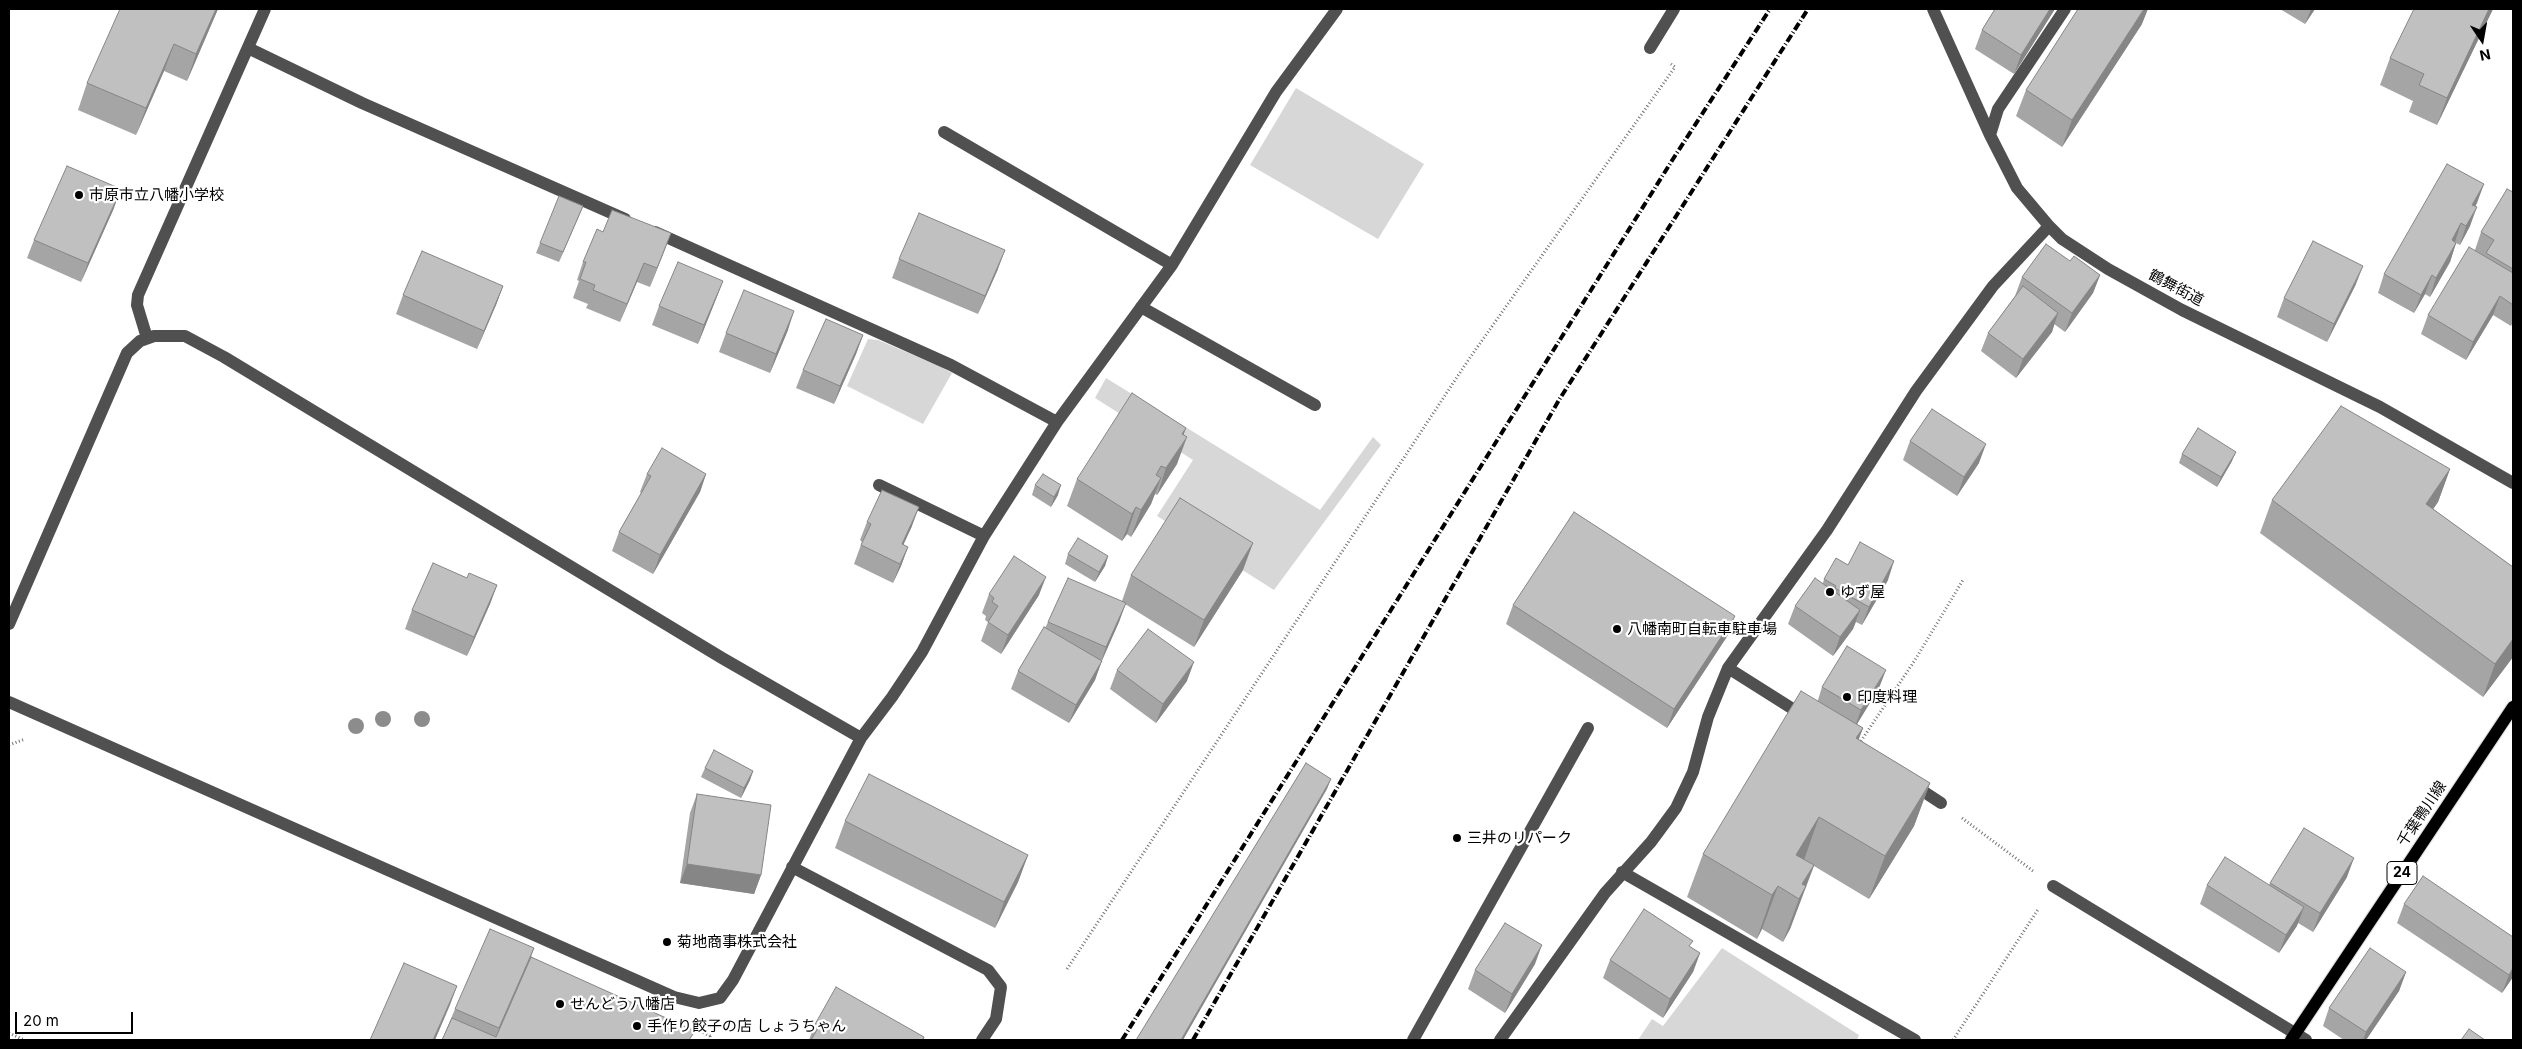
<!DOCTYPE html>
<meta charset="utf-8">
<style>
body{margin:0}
#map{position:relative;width:2522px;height:1049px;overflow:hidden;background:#fff;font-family:Inter,sans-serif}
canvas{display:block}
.frame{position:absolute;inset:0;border:10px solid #000;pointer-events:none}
.north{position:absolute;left:2457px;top:15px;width:50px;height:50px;-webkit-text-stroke:4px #fff;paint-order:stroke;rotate:168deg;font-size:14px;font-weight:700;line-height:20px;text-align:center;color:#000}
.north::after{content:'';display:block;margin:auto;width:18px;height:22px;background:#000;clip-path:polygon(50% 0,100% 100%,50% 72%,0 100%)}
.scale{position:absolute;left:15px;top:1012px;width:118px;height:22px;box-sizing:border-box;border:2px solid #000;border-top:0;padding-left:6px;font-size:15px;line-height:18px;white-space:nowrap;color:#000;-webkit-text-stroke:4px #fff;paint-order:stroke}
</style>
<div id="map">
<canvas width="2522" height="1049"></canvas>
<div class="frame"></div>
<div class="north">N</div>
<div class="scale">20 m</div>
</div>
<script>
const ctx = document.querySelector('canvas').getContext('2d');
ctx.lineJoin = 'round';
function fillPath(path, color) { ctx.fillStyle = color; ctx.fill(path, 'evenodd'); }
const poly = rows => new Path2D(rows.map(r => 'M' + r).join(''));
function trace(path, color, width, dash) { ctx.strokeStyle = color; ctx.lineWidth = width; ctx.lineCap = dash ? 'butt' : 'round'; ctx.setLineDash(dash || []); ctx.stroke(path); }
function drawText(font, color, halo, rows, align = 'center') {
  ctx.font = font + ' Inter,"Noto Sans JP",sans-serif'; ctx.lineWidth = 4.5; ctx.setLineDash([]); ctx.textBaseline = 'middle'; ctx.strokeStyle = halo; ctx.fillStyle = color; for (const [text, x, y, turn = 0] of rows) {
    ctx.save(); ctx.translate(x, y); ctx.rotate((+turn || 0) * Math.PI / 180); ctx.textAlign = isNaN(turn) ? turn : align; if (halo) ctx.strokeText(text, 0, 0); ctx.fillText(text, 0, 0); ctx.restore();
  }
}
fillPath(poly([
 [1296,88,1424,164,1378,239,1250,165],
 [868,339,878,340,937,365,952,373,923,424,847,386],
 [1106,378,1320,510,1373,437,1381,445,1274,590,1157,516,1193,460,1095,398],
 [1722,948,1859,1035,1857,1040,1638,1040,1652,1019,1663,1026]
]), '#d7d7d7');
const major = poly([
 [2291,1040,2513,707]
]);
trace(major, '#dbdbdb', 14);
trace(poly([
 [1859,744,1915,660,1963,580],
 [9,745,25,739],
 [1962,818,2033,871],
 [1067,969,1469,359,1675,67,1671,64],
 [700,1031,712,1037],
 [9,1033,24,1040],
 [709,1040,713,1027],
 [1953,1040,2039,908]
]), '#727272', 3, [1, 2.5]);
trace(poly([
 [1933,9,1990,135,2017,188,2049,226,2062,239,2108,269,2182,310,2380,407,2513,483],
 [248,48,362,103,625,219],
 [1650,48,1674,9],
 [944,132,1172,265],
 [1990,135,1998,109,2065,9],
 [655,232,951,365,1057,422],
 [1141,307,1315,405],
 [147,338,137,305,138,295,265,9],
 [879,485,984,536],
 [9,624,127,353,140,341,154,336,185,336,224,357,722,658,861,738],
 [1728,668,1804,716],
 [9,702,674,997,699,1003,720,998,733,980,861,738,892,697,922,652,984,536,1057,422,1172,265,1276,92,1337,9],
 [1912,784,1941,803],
 [792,867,988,970,1001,987,996,1019,982,1040],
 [1622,872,1915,1040],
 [2053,886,2306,1040],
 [1413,1040,1588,728],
 [1500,1040,1605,893,1651,842,1676,808,1693,772,1708,717,1728,668,1827,530,1916,391,1993,286,2049,226]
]), '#505050', 12);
trace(major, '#000', 12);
trace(poly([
 [1122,1040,1673,159,1770,9],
 [1193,1040,1559,400,1808,9]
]), '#000', 4, [8, 2.5, 1, 2.5]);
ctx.fillStyle = '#8c8c8c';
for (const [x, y] of [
 [383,719],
 [422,719],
 [356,726]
]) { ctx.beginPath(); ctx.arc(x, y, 8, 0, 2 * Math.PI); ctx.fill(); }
fillPath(poly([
 [218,9,187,81,164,71,136,135,78,110,87,83],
 [1995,9,2055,9,2014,74,1975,49,1982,30],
 [2280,9,2315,9,2305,24],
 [2493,9,2437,125,2409,112,2413,101,2380,85,2390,58],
 [2142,24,2062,147,2016,116,2026,90],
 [2513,192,2513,322,2511,326,2493,315,2466,360,2421,334,2428,315,2475,250,2481,232],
 [2477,203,2475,207,2470,226,2460,245,2456,243,2450,262,2430,297,2425,294,2414,313,2378,293,2384,274],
 [583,206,559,262,536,253,540,243],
 [114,208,81,282,27,258,34,240],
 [603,232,671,233,650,287,637,282,620,322,586,308,588,304,573,298,579,281,577,280,583,262],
 [899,259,998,269,978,314,892,278],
 [2070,261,2100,275,2093,293,2065,332,2054,324,2052,332,2016,378,1981,351,1988,333,2015,296,2022,277],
 [723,281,716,299,698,344,652,325,659,306],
 [2356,284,2327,342,2277,317,2284,298],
 [503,286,496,305,477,349,396,314,403,295],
 [788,330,770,373,719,352,726,333],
 [863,335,856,354,834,404,796,388,803,370],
 [1186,428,1183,435,1177,464,1157,495,1155,494,1151,504,1131,537,1127,534,1122,541,1067,506,1077,479],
 [1910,441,1979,463,1957,496,1903,460],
 [2182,454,2232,461,2217,487,2179,463],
 [2450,469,2438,502,2433,509,2513,567,2513,657,2483,697,2260,533,2272,500],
 [647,474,706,474,700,492,653,574,612,551,619,532,641,493,640,492],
 [1035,485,1058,495,1051,507,1032,495],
 [867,522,912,526,903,545,908,547,901,566,893,583,854,564,862,542,860,540],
 [1068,554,1108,556,1105,566,1095,582,1065,564],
 [1848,565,1888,580,1862,625,1856,622,1853,629,1833,656,1788,624,1795,606,1823,583,1824,579],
 [1243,570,1194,647,1125,604,1119,622,1101,661,1095,680,1069,723,1011,689,1018,671,1045,628,1048,622,1122,601,1131,575],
 [467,578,497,585,490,604,467,656,405,629,412,610],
 [989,594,1039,595,1001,654,981,641,988,622,985,620,986,616,982,613],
 [1513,605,1728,635,1667,728,1506,624],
 [1117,670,1187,681,1156,723,1110,689],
 [1822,687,1879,688,1857,724,1863,728,1858,739,1930,783,1914,826,1869,899,1814,866,1790,929,1783,942,1762,929,1757,939,1687,897,1703,854,1818,700],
 [705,768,753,771,750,780,741,798,701,777],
 [697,794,761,875,754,894,680,883,690,813],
 [845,821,1028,855,1018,882,995,928,835,848],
 [2347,877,2313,932,2298,923,2279,953,2200,904,2207,885,2269,885,2270,883],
 [2404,904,2513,977,2502,993,2397,923],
 [1690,947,1700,953,1693,972,1663,1018,1603,978,1610,960],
 [534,948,531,957,691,1040,442,1040,455,1009],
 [1535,964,1505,1013,1468,989,1475,970],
 [2406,972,2399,991,2366,1040,2344,1040,2323,1026,2329,1008],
 [814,1026,924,1037,923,1040,809,1040]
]), '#a5a5a5');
fillPath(poly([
 [216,9,218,9,187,81,196,54],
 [2050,9,2055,9,2014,74,2021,55],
 [2144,9,2148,9,2142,24,2062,147,2072,120],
 [2311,9,2315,9,2305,24],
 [2489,9,2493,9,2437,125,2447,98],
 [174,44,164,71,136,135,146,108],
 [2484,184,2477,203,2465,224,2472,205],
 [121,189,114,208,81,282,88,263],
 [583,206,579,216,559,262,563,252],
 [2477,207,2470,226,2460,245,2466,226],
 [2461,223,2455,242,2452,240],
 [671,233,664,252,650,287,657,268],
 [2456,243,2450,262,2430,297,2436,278],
 [1005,250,998,269,978,314,985,296],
 [644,263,637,282,620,322,627,304],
 [2363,266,2356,284,2327,342,2334,324],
 [2100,275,2093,293,2065,332,2072,313],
 [2432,275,2425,294,2414,313,2421,295],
 [723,281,716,299,698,344,704,325],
 [503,286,496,305,477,349,484,331],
 [2500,296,2493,315,2466,360,2473,342],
 [794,311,788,330,770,373,776,354],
 [2058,313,2052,332,2016,378,2023,359],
 [863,335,856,354,834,404,840,386],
 [1186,428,1177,453,1187,437,1177,464,1157,495,1166,468,1182,434],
 [1986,444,1979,463,1957,496,1964,477],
 [2236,452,2232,461,2217,487,2221,477],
 [2450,469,2438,502,2414,537,2426,504],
 [706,474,700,492,653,574,660,555],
 [1161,478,1151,504,1131,537,1141,510],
 [1061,485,1058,495,1051,507,1054,497],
 [919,507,912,526,895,563,902,544],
 [1136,507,1127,534,1122,541,1132,514],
 [1253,543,1243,570,1194,647,1204,620],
 [908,547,901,566,893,583,900,564],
 [1108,556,1105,566,1095,582,1099,572],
 [1894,561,1888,580,1862,625,1869,607],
 [1046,577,1039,595,1001,654,1008,635],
 [497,585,490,604,467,656,474,637],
 [1126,603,1119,622,1101,663,1102,661,1095,680,1069,723,1076,705,1100,664,1106,647],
 [1860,610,1853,629,1833,656,1840,637],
 [1735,616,1728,635,1667,728,1674,709],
 [2513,639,2513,657,2483,697,2495,664],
 [1194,662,1187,681,1156,723,1163,704],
 [1886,670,1879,688,1854,729,1861,710],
 [1863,728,1847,771,1856,738],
 [753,771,750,780,741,798,744,788],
 [1331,779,1327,789,1183,1040,1181,1040],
 [1930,783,1914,826,1869,899,1885,856],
 [1819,817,1804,860,1796,855],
 [1028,855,1018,882,995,928,1004,902],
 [2354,858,2347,877,2313,932,2320,913],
 [687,864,761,875,754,894,680,883],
 [1814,865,1790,929,1783,942,1799,899,1802,884],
 [1778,886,1762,929,1757,939,1772,895],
 [2304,907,2297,926,2279,953,2286,935],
 [1542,945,1535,964,1505,1013,1512,994],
 [1700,953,1693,972,1663,1018,1670,999],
 [2513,968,2513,977,2502,993,2509,975],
 [2406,972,2399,991,2366,1040,2363,1040,2366,1032],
 [457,986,450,1005,435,1040,433,1040]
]), '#868686');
const building = poly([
 [120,9,216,9,196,54,174,44,146,108,87,83,120,9],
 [1995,9,2050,9,2021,55,1982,30,1995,9],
 [2078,9,2144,9,2072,120,2026,90,2078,9],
 [2414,9,2489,9,2447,98,2419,85,2424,74,2390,58,2414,9],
 [2447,164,2484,184,2472,205,2477,207,2466,226,2461,223,2452,240,2456,243,2436,278,2432,275,2421,295,2384,274,2447,164],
 [67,166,121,189,88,263,34,240,67,166],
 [2507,189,2513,192,2513,269,2486,253,2494,240,2481,232,2507,189],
 [559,196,583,206,563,252,540,243,559,196],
 [612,210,671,233,657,268,644,263,627,304,593,290,595,285,580,279,586,262,583,262,597,229,603,232,612,210],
 [919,213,1005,250,985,296,899,259,919,213],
 [2313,241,2363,266,2334,324,2284,298,2313,241],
 [2046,244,2070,261,2074,256,2100,275,2072,313,2022,277,2046,244],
 [2469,247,2513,273,2513,305,2500,296,2473,342,2428,315,2469,247],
 [422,251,503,286,484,331,403,295,422,251],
 [678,262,723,281,704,325,659,306,678,262],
 [2023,286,2058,313,2023,359,1988,333,2023,286],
 [744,290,794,311,776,354,726,333,744,290],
 [826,319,863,335,840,386,803,370,826,319],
 [1132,393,1186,428,1182,434,1187,437,1166,468,1161,466,1156,475,1161,478,1141,510,1136,507,1132,514,1077,479,1132,393],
 [2341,406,2450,469,2426,504,2513,567,2513,639,2495,664,2272,500,2341,406],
 [1932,409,1986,444,1964,477,1910,441,1932,409],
 [2198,428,2236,452,2221,477,2182,454,2198,428],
 [662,448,706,474,660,555,619,532,651,476,647,474,662,448],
 [1043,474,1061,485,1054,497,1035,485,1043,474],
 [882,490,919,507,902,544,908,547,900,564,861,545,871,524,867,522,882,490],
 [1180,498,1253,543,1204,620,1131,575,1180,498],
 [1574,512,1735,616,1674,709,1513,605,1574,512],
 [1078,538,1108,556,1099,572,1068,554,1078,538],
 [1860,542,1894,561,1869,607,1835,588,1836,586,1824,579,1836,558,1848,565,1860,542],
 [1014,556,1046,577,1008,635,988,622,998,606,992,602,994,598,989,594,1014,556],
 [433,563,467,578,469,573,497,585,474,637,412,610,433,563],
 [1068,578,1126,603,1106,647,1048,622,1068,578],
 [1815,578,1860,610,1840,637,1795,606,1815,578],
 [1044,627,1102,661,1076,705,1018,671,1044,627],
 [1148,629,1194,662,1163,704,1117,670,1148,629],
 [1847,646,1886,670,1861,710,1822,687,1847,646],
 [1801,691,1863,728,1856,738,1930,783,1885,856,1819,817,1796,855,1814,865,1802,884,1806,886,1799,899,1778,886,1772,895,1703,854,1801,691],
 [714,750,753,771,744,788,705,768,714,750],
 [1306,763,1331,779,1181,1040,1136,1040,1306,763],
 [869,774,1028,855,1004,902,845,821,869,774],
 [697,794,771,805,761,875,687,864,697,794],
 [2304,828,2354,858,2320,913,2270,883,2304,828],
 [2225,857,2304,907,2286,935,2207,885,2225,857],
 [2423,876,2513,937,2513,968,2509,975,2404,904,2423,876],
 [1644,909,1693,941,1689,946,1700,953,1670,999,1610,960,1644,909],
 [1505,923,1542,945,1512,994,1475,970,1505,923],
 [490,929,534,948,499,1028,455,1009,490,929],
 [2370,948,2406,972,2366,1032,2329,1008,2370,948],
 [531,957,695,1031,689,1040,442,1040,452,1018,496,1037,531,957],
 [404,963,457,986,433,1040,370,1040,404,963],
 [836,987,924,1037,923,1040,811,1040,818,1028,814,1026,836,987],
 [2469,1029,2485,1040,2461,1040,2469,1029]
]);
fillPath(building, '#c0c0c0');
trace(building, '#868686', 1);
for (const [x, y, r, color] of [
 [79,195,5,"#000"],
 [1830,592,5,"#000"],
 [1617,629,5,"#000"],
 [1847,697,5,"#000"],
 [1457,838,5,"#000"],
 [667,942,5,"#000"],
 [560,1004,5,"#000"],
 [637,1026,5,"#000"]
]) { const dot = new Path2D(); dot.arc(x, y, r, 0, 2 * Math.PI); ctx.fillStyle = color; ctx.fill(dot); trace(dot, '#fff', 2); }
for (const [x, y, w] of [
 [2402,873,30]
]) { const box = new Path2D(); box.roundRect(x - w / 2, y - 11.5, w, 23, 4); ctx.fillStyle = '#fff'; ctx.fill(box); trace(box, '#000', 1); }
drawText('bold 14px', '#000', null, [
 ["24",2402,873]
]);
drawText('15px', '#000', '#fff', [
 ["市原市立八幡小学校",89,195],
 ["ゆず屋",1840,592],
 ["八幡南町自転車駐車場",1627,629],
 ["印度料理",1857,697],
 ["三井のリパーク",1467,838],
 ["菊地商事株式会社",677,942],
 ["せんどう八幡店",570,1004],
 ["手作り餃子の店 しょうちゃん",647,1026]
], 'left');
drawText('15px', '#000', '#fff', [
 ["鶴舞街道",2176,288,28],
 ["千葉鴨川線",2422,814,-56]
]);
</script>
